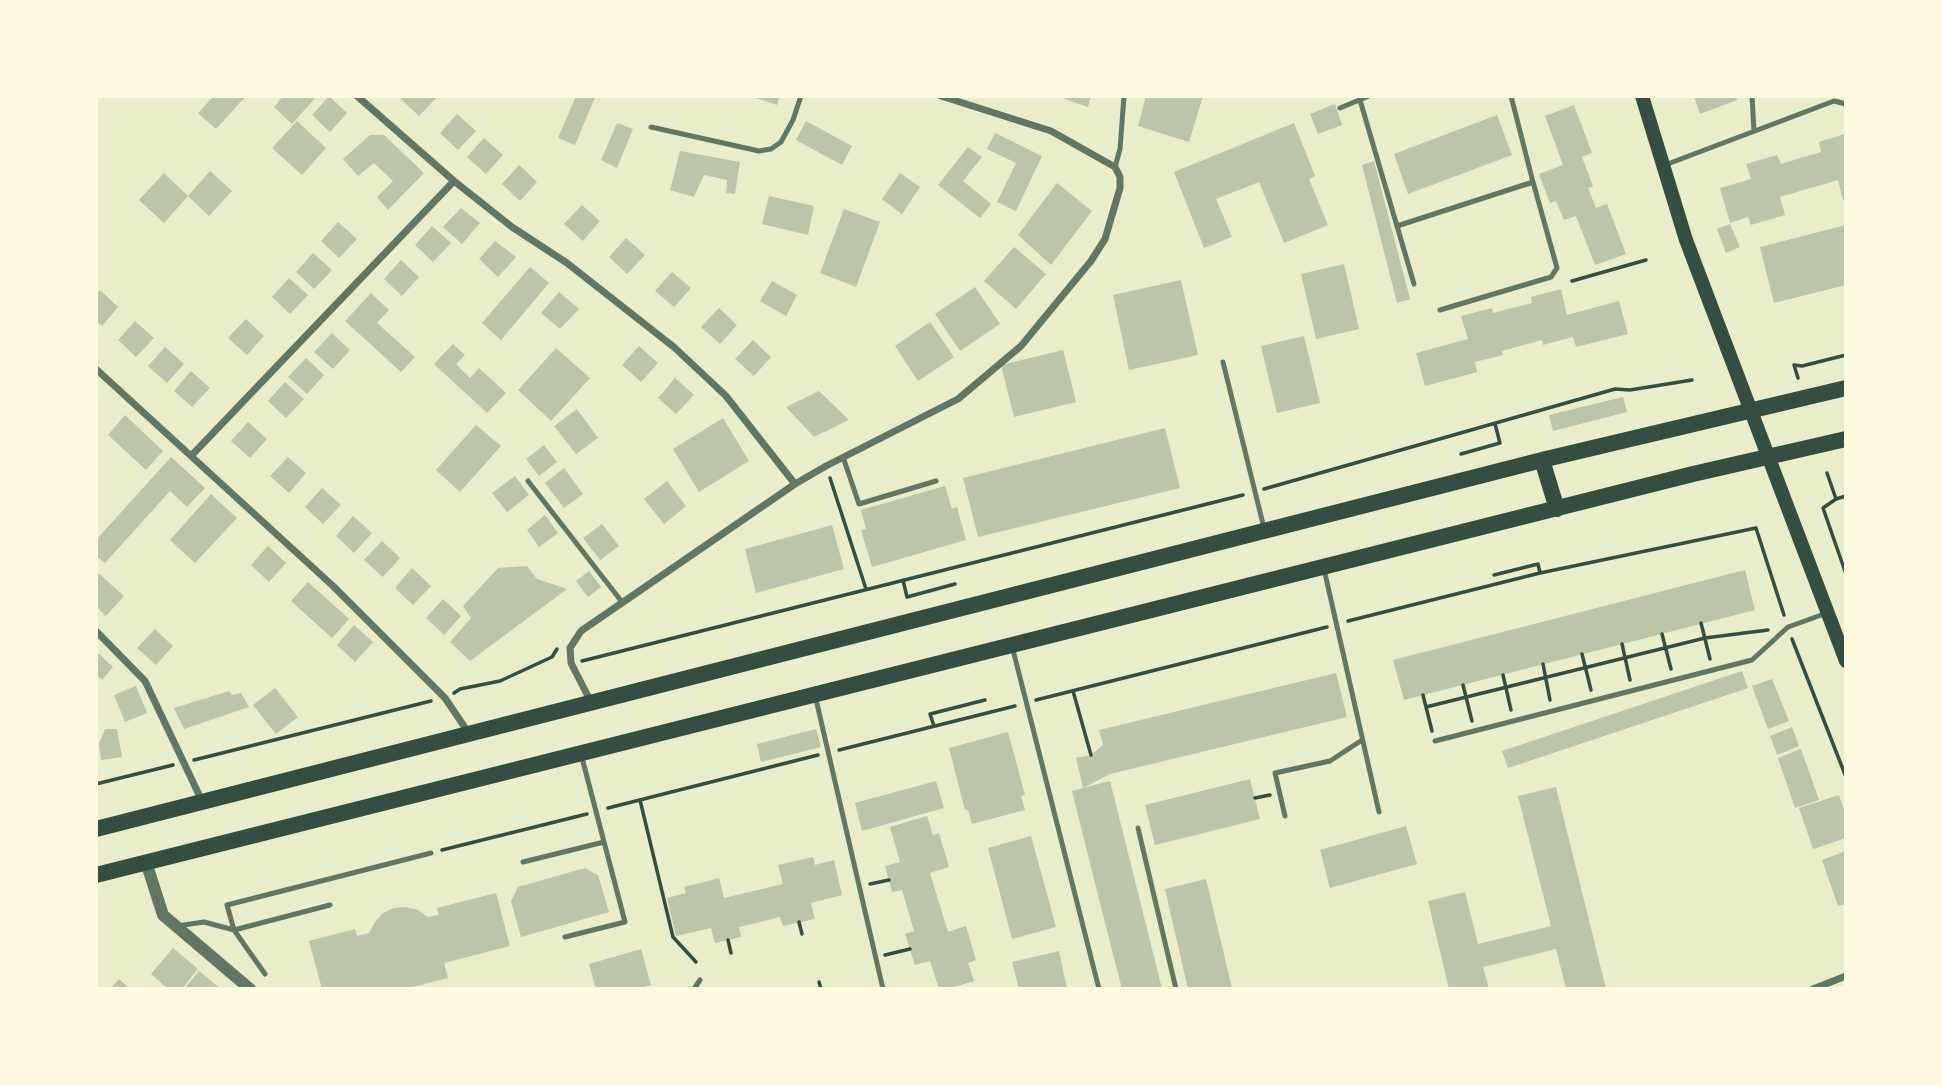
<!DOCTYPE html>
<style>
body{margin:0}
#map{position:relative;width:1942px;height:1085px;overflow:hidden;background:#e9edc9;font-family:"Roboto Serif",serif}
canvas{display:block}
.frame{position:absolute;inset:0;border:98px solid #fefae0;pointer-events:none}
</style>
<div id="map">
<canvas width="1942" height="1085"></canvas>
<div class="frame"></div>
</div>
<script>
const ctx = document.querySelector('canvas').getContext('2d');
ctx.lineJoin = 'round';
function fillPath(path, color) { ctx.fillStyle = color; ctx.fill(path, 'evenodd'); }
const poly = rows => new Path2D(rows.map(r => 'M' + r).join(''));
function trace(path, color, width, dash) { ctx.strokeStyle = color; ctx.lineWidth = width; ctx.lineCap = dash ? 'butt' : 'round'; ctx.setLineDash(dash || []); ctx.stroke(path); }
fillPath(poly([
 [214,96,246,96,216,129,198,113],
 [283,96,317,96,292,124,274,107],
 [329,96,347,113,330,132,312,115],
 [403,96,438,96,419,116,401,99],
 [576,96,595,97,575,145,558,138],
 [750,96,780,96,777,105],
 [1056,96,1091,96,1088,107],
 [1146,96,1203,96,1189,142,1138,126],
 [1694,96,1736,96,1737,100,1700,114],
 [1335,104,1342,125,1318,134,1310,114],
 [1574,105,1592,153,1582,157,1593,186,1588,188,1596,208,1607,204,1626,254,1595,265,1576,216,1564,220,1556,201,1550,203,1539,174,1563,165,1545,116],
 [457,114,476,131,458,150,440,133],
 [1497,115,1512,155,1408,194,1394,154],
 [297,121,326,148,302,175,272,148],
 [806,121,852,146,842,165,796,140],
 [617,123,633,129,617,168,601,160],
 [1294,123,1315,176,1309,179,1328,225,1284,243,1259,182,1216,199,1232,237,1204,248,1174,172],
 [995,133,1042,156,1016,211,997,202,1016,163,987,149],
 [1845,134,1846,199,1843,200,1838,180,1780,197,1785,215,1751,225,1748,217,1730,223,1720,188,1751,179,1746,164,1777,155,1781,164,1821,152,1819,142],
 [370,135,384,135,424,173,388,210,377,197,393,181,374,163,358,176,343,159],
 [484,138,503,155,486,174,467,157],
 [968,147,982,157,963,181,991,204,980,218,938,185],
 [680,151,740,162,735,194,726,193,727,180,704,175,694,197,670,190],
 [1374,161,1410,299,1397,303,1362,165],
 [519,165,537,182,520,201,502,184],
 [210,171,232,191,209,216,188,196],
 [164,173,188,196,164,223,139,200],
 [900,173,920,187,902,214,882,199],
 [1057,183,1092,211,1051,265,1018,235],
 [769,196,814,206,808,235,762,224],
 [582,205,600,221,583,241,564,224],
 [461,208,480,223,462,244,443,227],
 [844,209,880,222,856,287,820,273],
 [338,222,357,239,339,258,321,241],
 [1730,224,1740,247,1726,253,1717,229],
 [1846,225,1846,285,1774,303,1760,247],
 [432,226,451,243,433,262,415,245],
 [626,238,645,255,627,274,609,257],
 [495,241,516,257,498,277,479,259],
 [1014,247,1046,274,1016,309,984,281],
 [313,253,332,270,314,289,296,272],
 [401,260,419,277,402,296,384,279],
 [1344,264,1359,329,1316,339,1301,274],
 [530,267,549,283,501,340,482,323],
 [672,272,691,288,674,307,655,291],
 [289,278,308,295,290,314,272,297],
 [1181,280,1198,355,1129,370,1113,295],
 [772,281,797,295,786,316,760,301],
 [975,287,1000,324,960,351,935,314],
 [1561,289,1567,315,1619,301,1628,334,1576,347,1573,337,1543,345,1542,340,1502,351,1503,355,1475,362,1477,372,1425,386,1416,353,1468,339,1461,316,1492,308,1493,313,1532,303,1531,297],
 [100,290,118,307,102,326,96,321,96,294],
 [559,292,579,309,560,329,541,313],
 [371,293,389,310,377,323,415,357,401,372,345,321],
 [719,308,737,325,720,344,701,327],
 [246,319,264,336,247,355,228,338],
 [135,321,154,338,136,357,118,340],
 [930,322,954,357,918,381,895,346],
 [332,333,350,350,333,369,314,352],
 [1304,336,1320,403,1277,413,1261,346],
 [753,340,771,357,754,376,735,359],
 [453,344,465,355,456,364,470,378,479,368,506,393,487,413,434,364],
 [639,346,658,363,641,382,622,365],
 [165,347,184,364,167,383,148,366],
 [556,348,590,378,551,421,518,390],
 [1063,350,1076,402,1014,417,1001,365],
 [306,358,324,375,307,394,288,377],
 [191,371,210,388,192,407,174,391],
 [675,378,694,395,676,414,658,398],
 [285,382,304,399,286,418,268,401],
 [819,391,849,420,814,437,786,407],
 [1623,397,1627,412,1553,431,1549,415],
 [577,409,598,438,576,454,554,426],
 [125,415,163,451,146,470,108,435],
 [723,418,749,461,699,492,673,449],
 [248,422,267,439,250,458,231,441],
 [476,425,501,446,460,492,436,470],
 [1165,428,1180,488,978,537,963,478],
 [544,445,557,462,539,476,526,459],
 [171,457,205,488,187,507,170,491,105,563,96,556,96,540],
 [288,457,306,473,289,493,270,476],
 [564,468,583,494,564,508,545,483],
 [515,476,529,495,507,512,492,493],
 [667,481,686,506,664,524,644,499],
 [945,486,952,509,957,507,966,540,872,567,861,530,866,529,861,510],
 [322,488,341,505,323,524,305,507],
 [211,494,237,518,195,563,170,540],
 [545,515,558,533,539,547,527,530],
 [353,516,372,533,354,553,336,536],
 [602,524,619,546,600,560,583,538],
 [832,525,844,569,756,593,745,549],
 [382,541,400,558,383,577,364,560],
 [268,546,286,563,269,582,251,565],
 [527,566,537,579,567,589,470,661,450,642,471,618,463,606,498,568],
 [412,568,431,586,413,605,395,588],
 [1745,570,1755,610,1404,700,1393,660],
 [96,571,124,596,106,616,96,606],
 [589,571,601,587,588,597,576,581],
 [308,582,349,619,332,638,291,601],
 [443,599,461,616,444,635,426,618],
 [354,625,373,642,355,662,337,645],
 [155,629,173,646,156,665,137,648],
 [98,653,113,667,102,680,96,674],
 [1742,671,1748,688,1508,768,1502,751],
 [1336,673,1347,717,1110,774,1083,788,1076,758,1091,755,1103,745,1099,730],
 [1772,679,1789,721,1768,729,1752,686],
 [136,686,147,713,125,722,114,695],
 [275,688,298,717,276,734,253,705],
 [229,691,232,695,241,693,249,707,184,729,174,708],
 [1792,727,1799,746,1777,755,1770,736],
 [105,729,117,729,122,757,101,760,99,744],
 [816,729,821,747,761,762,757,744],
 [1008,732,1025,795,1021,796,1025,810,972,824,968,810,965,810,949,748],
 [1801,749,1819,800,1795,808,1778,758],
 [1250,779,1260,819,1155,845,1145,805],
 [936,781,944,808,862,831,855,803],
 [1110,781,1162,989,1122,989,1100,903,1072,791],
 [1556,787,1606,989,1566,989,1556,949,1483,967,1489,989,1449,989,1428,901,1465,892,1478,944,1551,926,1518,796],
 [1839,795,1846,816,1846,838,1813,849,1799,808],
 [927,816,933,835,939,833,949,867,930,873,948,932,966,926,976,960,968,963,974,981,948,989,939,989,930,961,915,965,905,934,914,931,902,890,892,892,885,866,900,862,890,827],
 [1406,826,1417,864,1330,888,1320,850],
 [1031,836,1056,927,1012,939,988,848],
 [1846,851,1846,904,1838,906,1822,860],
 [813,857,815,865,834,860,842,895,811,903,815,919,783,926,780,917,739,927,741,937,715,943,711,928,676,936,667,898,686,893,684,887,719,878,724,898,783,884,778,865],
 [585,868,598,875,609,912,521,937,511,901,518,887],
 [1206,879,1232,988,1227,989,1188,989,1165,889],
 [496,893,510,946,444,963,448,978,405,989,322,989,309,941,355,929,357,936,369,933,375,922,383,913,394,908,406,907,418,910,428,917,439,915,437,908],
 [173,948,198,969,182,989,168,989,151,974],
 [641,949,651,985,637,989,596,989,589,964],
 [1059,951,1067,989,1019,989,1012,962],
 [199,971,221,989,184,989],
 [119,979,130,989,110,989]
]), '#bcc5a7');
trace(poly([
 [1572,281,1646,260],
 [1798,378,1794,365,1802,366,1846,355],
 [1461,454,1500,443,1495,424],
 [1827,473,1836,499],
 [830,478,866,589],
 [1264,489,1615,389,1630,390,1692,380],
 [1846,496,1836,499,1823,508,1846,574],
 [1494,575,1538,564,1540,573],
 [903,580,907,597,955,584],
 [1348,621,1540,573,1756,528,1784,615],
 [1701,623,1710,659],
 [1662,634,1671,669],
 [1792,639,1846,777],
 [1622,644,1630,680],
 [1582,654,1591,690],
 [582,661,1243,495],
 [1543,664,1550,700],
 [1503,675,1511,710],
 [1463,685,1472,721],
 [1073,691,1091,755],
 [454,693,460,689,500,681,552,657,557,649],
 [1423,695,1432,731],
 [1036,700,1327,627],
 [1426,707,1705,638,1768,630],
 [934,726,930,714,985,700],
 [839,750,1015,706],
 [194,760,431,701],
 [96,784,173,765],
 [1255,798,1270,795],
 [640,800,673,937,696,962],
 [608,808,818,755],
 [442,850,587,814],
 [870,884,889,880],
 [799,922,802,934],
 [728,940,731,953],
 [885,955,910,949],
 [819,982,821,989]
]), '#344e41', 3.5);
trace(poly([
 [1752,96,1754,131],
 [1360,100,1414,284],
 [1340,108,1369,96],
 [651,127,759,151,771,149,781,142,793,120,801,96],
 [1665,165,1834,101,1846,104],
 [1115,167,1120,149,1124,96],
 [1397,226,1533,182,1511,96],
 [1440,310,1551,277,1557,268,1533,182],
 [1223,362,1264,528],
 [843,457,859,504,936,481],
 [528,481,622,602],
 [1324,569,1379,812],
 [1012,646,1099,989],
 [815,695,883,989],
 [1435,741,1752,660,1788,627,1827,613],
 [1285,816,1275,773,1330,761,1362,740],
 [1138,828,1176,989],
 [523,862,604,842],
 [177,926,204,922,234,930,330,905],
 [565,937,625,922,581,754],
 [265,974,234,930,227,905,431,853],
 [694,989,700,980]
]), '#617663', 5);
trace(poly([
 [357,96,454,181,512,227,567,263,675,348,726,396,795,484],
 [96,369,333,586,445,698,468,732],
 [192,455,454,181],
 [96,631,145,681,202,801],
 [591,702,571,663,570,648,581,631,795,484,826,466,958,399,1021,346,1091,261,1105,239,1120,188,1120,177,1115,167,1051,131,941,96],
 [1813,989,1846,976]
]), '#617663', 7);
trace(poly([
 [146,862,163,915,250,989]
]), '#617663', 12);
trace(poly([
 [1642,96,1686,240,1846,661]
]), '#344e41', 14);
trace(poly([
 [1542,460,1557,509],
 [96,829,1546,459,1846,388],
 [96,875,1693,474,1846,439]
]), '#344e41', 16);
</script>
